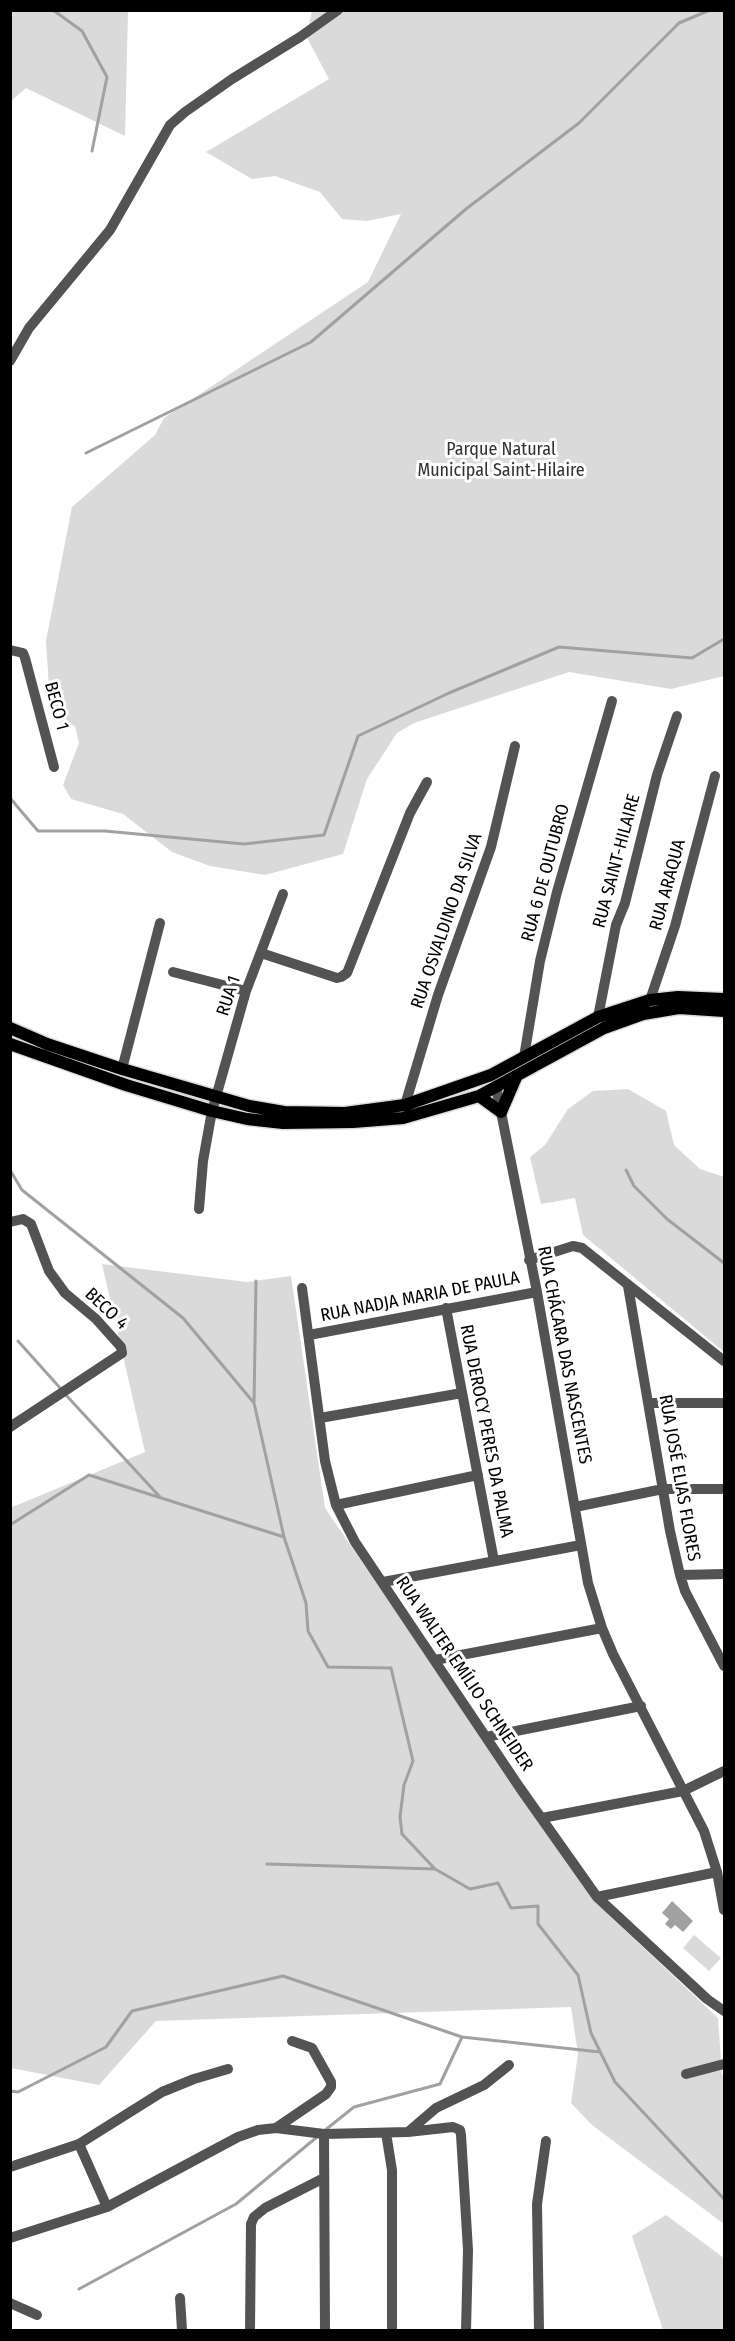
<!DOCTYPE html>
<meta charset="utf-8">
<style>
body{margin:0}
#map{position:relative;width:735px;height:2341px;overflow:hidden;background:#fff;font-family:"Fira Sans Condensed",sans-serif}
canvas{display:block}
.frame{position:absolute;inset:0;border:12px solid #000;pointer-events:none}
</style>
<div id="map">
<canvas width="735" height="2341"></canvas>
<div class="frame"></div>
</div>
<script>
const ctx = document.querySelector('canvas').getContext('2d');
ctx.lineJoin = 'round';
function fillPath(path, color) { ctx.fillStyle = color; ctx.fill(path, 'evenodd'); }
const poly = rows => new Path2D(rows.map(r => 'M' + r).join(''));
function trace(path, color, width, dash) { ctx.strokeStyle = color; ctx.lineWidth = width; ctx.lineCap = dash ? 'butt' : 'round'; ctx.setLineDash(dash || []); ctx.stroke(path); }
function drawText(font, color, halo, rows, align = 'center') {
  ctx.font = font + ' "Fira Sans Condensed",sans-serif'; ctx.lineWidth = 6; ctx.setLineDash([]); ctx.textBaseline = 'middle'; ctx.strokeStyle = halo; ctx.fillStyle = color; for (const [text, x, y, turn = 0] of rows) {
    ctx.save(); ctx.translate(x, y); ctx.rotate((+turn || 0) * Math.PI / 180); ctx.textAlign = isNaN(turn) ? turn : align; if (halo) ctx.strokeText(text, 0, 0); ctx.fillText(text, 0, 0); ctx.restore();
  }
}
fillPath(poly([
 [11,10,128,11,125,136,26,88,11,101],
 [312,11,724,11,724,676,671,689,569,672,414,723,397,733,367,779,343,854,265,875,210,866,172,852,123,814,71,799,63,785,79,743,75,726,51,718,46,641,72,507,155,435,164,418,368,282,401,214,367,221,342,219,320,192,275,176,252,179,206,152,329,79,306,36],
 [628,1089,666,1111,674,1145,700,1169,724,1177,724,1352,583,1235,575,1198,541,1204,530,1157,545,1145,568,1109,593,1091],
 [102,1264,247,1282,291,1276,325,1508,595,1902,718,2018,722,2075,724,2075,724,2224,592,2125,571,2103,578,2054,571,2007,156,2021,99,2085,11,2068,10,1508,145,1452],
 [694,1935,721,1958,709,1971,683,1948],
 [666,2215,724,2258,724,2330,663,2330,632,2236]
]), '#dadada');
fillPath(poly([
 [672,1901,693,1921,683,1932,675,1925,671,1929,665,1924,669,1919,662,1913]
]), '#a1a1a1');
trace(poly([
 [53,10,82,31,107,77,92,151],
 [86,453,311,342,466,209,579,123,679,23,710,10],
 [10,798,38,831,105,831,244,844,324,835,358,736,449,693,559,647,692,658,724,639],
 [10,1170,22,1190,183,1318,254,1403],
 [626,1170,634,1186,667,1219,724,1263],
 [256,1281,254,1403,284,1537,306,1603,308,1631,328,1667,391,1668,413,1761,404,1785,400,1817,402,1834,435,1869,470,1889,498,1883,511,1908,538,1906,538,1924,578,1975,591,2033,615,2082,724,2199],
 [18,1341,61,1389],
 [65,1394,160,1497],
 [10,1525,89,1475,284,1537],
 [267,1864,435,1869],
 [10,2091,18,2092,106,2047,132,2011,283,1976,462,2037,600,2052],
 [324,2131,354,2107,440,2084,462,2037],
 [79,2289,236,2204,317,2137]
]), '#a1a1a1', 3);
const major = poly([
 [10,1028,47,1044,122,1069,249,1106,284,1112,345,1113,405,1105,491,1075,598,1017,650,1000,678,997,724,999],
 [10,1044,126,1085,212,1111,247,1119,283,1123,353,1122,403,1118,479,1096,604,1028,643,1014,679,1008,724,1011],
 [479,1096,501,1112,517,1075]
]);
trace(major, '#dbdbdb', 15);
trace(poly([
 [10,361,29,328,110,230,170,125,185,112,232,79,300,37,338,10],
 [10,650,23,653,25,658,54,767],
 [261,953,337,978,341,977,347,973,410,813,427,782],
 [173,972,246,991],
 [650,1000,675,926,715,776],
 [598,1017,616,925,625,903,657,775,677,716],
 [524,1057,540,961,557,892,612,701],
 [122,1069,160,923],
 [496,1087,537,1292,588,1583,602,1628,613,1654,704,1831,717,1872,724,1910],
 [405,1105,438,995,491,847,515,746],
 [199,1209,203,1161,212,1111,246,991,283,894],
 [10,1222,23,1219,31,1224,49,1271,65,1293,96,1319,121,1347,122,1353,10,1427],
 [529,1260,573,1246,582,1248,724,1361],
 [628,1286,670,1531,680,1575,685,1591,724,1666],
 [302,1288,325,1461,336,1505,355,1542,520,1788,597,1897,707,1999,724,2011],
 [446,1308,494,1561],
 [309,1335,537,1292],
 [648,1403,724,1403],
 [320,1418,462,1393],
 [336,1505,478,1475],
 [575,1507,663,1489,724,1489],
 [680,1575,724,1574],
 [383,1582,581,1545],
 [435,1660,602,1628],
 [486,1737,641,1706],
 [542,1818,683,1791,724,1771],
 [597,1897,717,1872],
 [686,2074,724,2064],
 [276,2128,326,2094,331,2087,331,2082,312,2048,292,2041],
 [408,2132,436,2108,484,2085,509,2065],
 [386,2133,392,2170,392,2330],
 [324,2134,325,2330],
 [79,2144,107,2207],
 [10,2167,79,2144,162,2092,194,2079,228,2069],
 [10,2238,107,2207,238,2137,258,2130,276,2128,324,2134,408,2132,453,2127,460,2130,461,2135,468,2250,466,2330],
 [180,2298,182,2330],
 [10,2303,37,2315],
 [250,2330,251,2224,254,2217,265,2208,324,2178],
 [539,2330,537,2204,546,2141]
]), '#535353', 10);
trace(major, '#000', 12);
drawText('18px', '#313131', '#fff', [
 ["Parque Natural",501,450],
 ["Municipal Saint-Hilaire",501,471]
]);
drawText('18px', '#000', '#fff', [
 ["BECO 1",56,706,75],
 ["RUA SAINT-HILAIRE",617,861,-75],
 ["RUA 6 DE OUTUBRO",546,873,-75],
 ["RUA ARAQUA",668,885,-75],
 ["RUA OSVALDINO DA SILVA",447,921,-71],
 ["RUA 1",229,996,-72],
 ["RUA NADJA MARIA DE PAULA",420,1297,-11],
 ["BECO 4",106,1309,43],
 ["RUA CHÁCARA DAS NASCENTES",564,1355,79],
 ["RUA DEROCY PERES DA PALMA",486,1431,79],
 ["RUA JOSÉ ELIAS FLORES",679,1478,80],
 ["RUA WALTER EMÍLIO SCHNEIDER",464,1674,56]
]);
</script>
